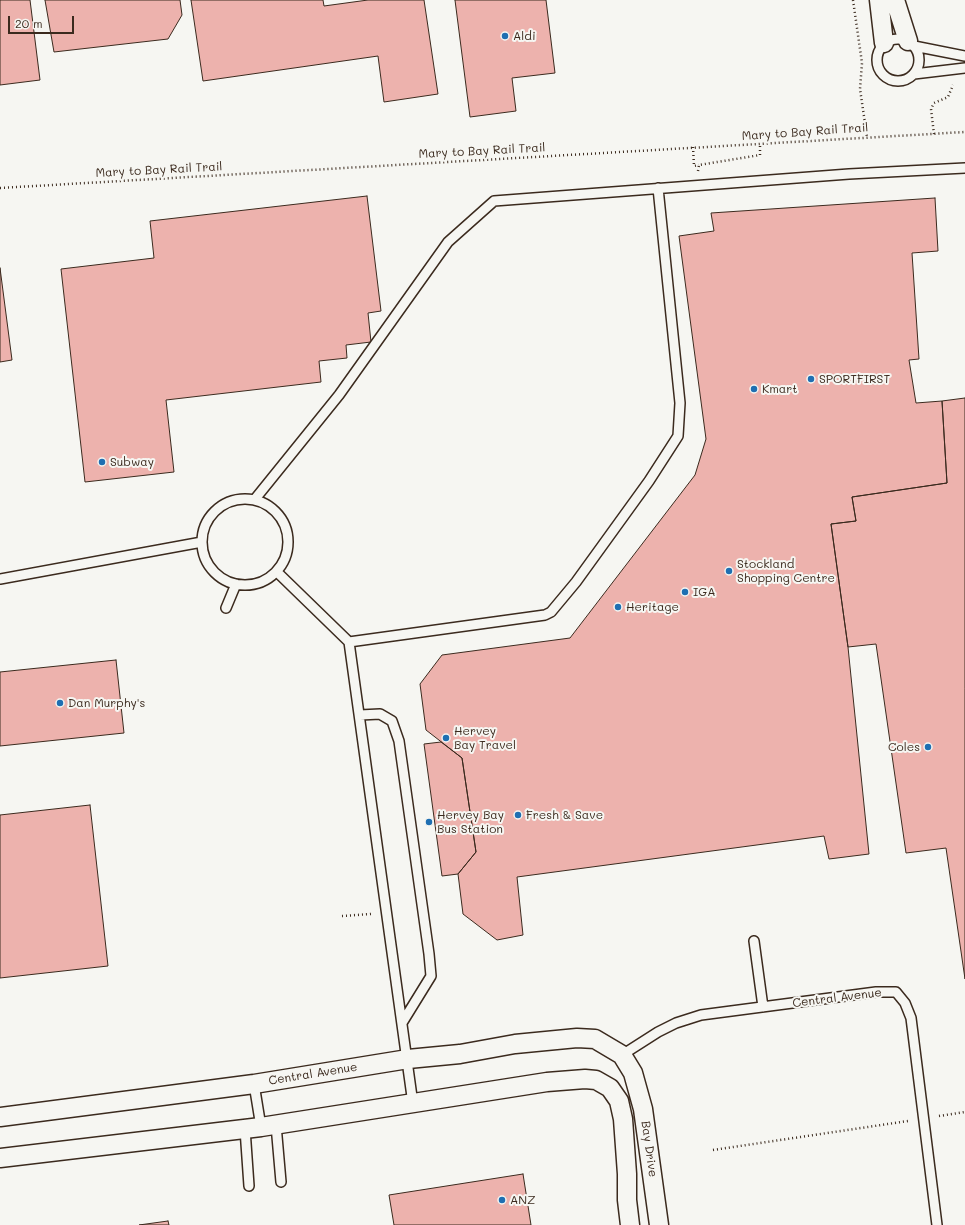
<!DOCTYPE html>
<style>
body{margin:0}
#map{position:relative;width:965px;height:1225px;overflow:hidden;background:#f6f6f2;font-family:Mali,sans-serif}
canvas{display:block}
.scale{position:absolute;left:8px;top:16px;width:66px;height:18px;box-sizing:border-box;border:2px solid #3b2a1e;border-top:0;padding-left:5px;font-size:12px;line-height:14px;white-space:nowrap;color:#3b2a1e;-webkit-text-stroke:3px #f6f6f2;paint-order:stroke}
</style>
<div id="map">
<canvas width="965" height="1225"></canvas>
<div class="scale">20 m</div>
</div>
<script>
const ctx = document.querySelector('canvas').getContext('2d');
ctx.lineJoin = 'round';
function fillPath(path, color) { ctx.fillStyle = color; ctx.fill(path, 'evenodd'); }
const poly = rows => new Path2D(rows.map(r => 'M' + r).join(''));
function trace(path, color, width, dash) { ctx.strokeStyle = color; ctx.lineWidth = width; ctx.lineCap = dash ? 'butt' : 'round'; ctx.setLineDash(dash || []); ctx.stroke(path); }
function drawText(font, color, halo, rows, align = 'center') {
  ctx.font = font + ' Mali,sans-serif'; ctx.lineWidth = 4; ctx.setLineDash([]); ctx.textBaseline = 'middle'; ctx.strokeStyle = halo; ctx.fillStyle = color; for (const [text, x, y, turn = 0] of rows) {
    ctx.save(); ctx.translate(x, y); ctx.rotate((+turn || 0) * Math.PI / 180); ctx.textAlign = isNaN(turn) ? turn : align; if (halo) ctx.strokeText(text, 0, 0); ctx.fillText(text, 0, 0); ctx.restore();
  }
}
const building = poly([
 [0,0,30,0,40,80,0,85,0,0],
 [45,0,180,0,182,15,168,39,54,52,45,0],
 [191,0,323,0,324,6,368,0,424,0,438,94,384,102,378,56,203,81,191,0],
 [455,0,546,0,555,73,512,78,516,111,470,117,455,0],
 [367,196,381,311,368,313,371,342,346,345,347,358,319,361,321,382,166,400,174,472,85,482,61,269,154,258,150,221,367,196],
 [935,198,938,251,912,253,919,359,909,360,916,403,942,401,947,483,852,497,856,521,831,524,848,647,869,854,829,859,824,836,517,877,523,935,497,940,463,914,458,874,476,852,462,758,426,730,420,684,442,655,570,638,695,475,706,439,679,236,714,231,711,213,935,198],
 [0,268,12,360,0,362,0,268],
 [965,398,965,979,946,848,906,853,876,644,848,647,831,524,856,521,852,497,947,483,942,401,965,398],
 [116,660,124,733,0,746,0,672,116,660],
 [441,742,462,758,476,852,458,874,442,876,424,744,441,742],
 [90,805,108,966,0,978,0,815,90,805],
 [523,1174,531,1225,394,1225,389,1195,523,1174],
 [168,1221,169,1225,139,1225,168,1221]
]);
fillPath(building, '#edb2ad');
trace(building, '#3b2a1e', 1);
const lane = poly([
 '877 60a21 21 0 1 1 42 0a21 21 0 1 1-42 0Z',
 [914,46,965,56],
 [914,74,965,68],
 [255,499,339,395,448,242,494,201,849,174,965,168],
 '202 542a43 43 0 1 1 86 0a43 43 0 1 1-86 0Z',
 [277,572,349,642,413,1104],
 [0,579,202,542],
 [226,608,236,584],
 [349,642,545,615,551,612,576,582,649,481,678,436,680,403,658,188],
 [360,715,380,714,392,721,399,741,429,954,431,976,402,1023],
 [754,941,763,1007],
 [622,1055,658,1032,676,1023,701,1015,876,992,896,992,905,1003,911,1018,937,1225],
 [254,1084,261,1127],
 [276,1125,281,1182],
 [245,1129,249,1186]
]);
const street = poly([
 [879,0,884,43],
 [895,0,908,41],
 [0,1117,254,1084,408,1059,460,1054,515,1044,577,1038,595,1039,622,1055,633,1073,643,1109,659,1225],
 [0,1158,261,1127,547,1082,585,1079,596,1080,610,1088,619,1101,623,1119,627,1174,627,1200,630,1225]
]);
trace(lane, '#3b2a1e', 12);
trace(street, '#3b2a1e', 21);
trace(poly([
 [853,0,862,63,860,89,867,137],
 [934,134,931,109,934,103,948,97,953,85],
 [693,147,694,166,699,165],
 [698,171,699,165,760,155,760,145],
 [0,188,965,132],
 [342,916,371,914],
 [939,1116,965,1112],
 [713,1150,908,1121]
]), '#3b2a1e', 2.5, [1, 3]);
trace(lane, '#f6f6f2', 9);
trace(street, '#f6f6f2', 18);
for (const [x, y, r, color] of [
 [505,36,4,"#1f6fb2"],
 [811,379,4,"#1f6fb2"],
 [754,389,4,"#1f6fb2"],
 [102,462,4,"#1f6fb2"],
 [729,571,4,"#1f6fb2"],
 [685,592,4,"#1f6fb2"],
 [618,607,4,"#1f6fb2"],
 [60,703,4,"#1f6fb2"],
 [446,738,4,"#1f6fb2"],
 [928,747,4,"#1f6fb2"],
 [518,815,4,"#1f6fb2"],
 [429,822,4,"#1f6fb2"],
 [502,1200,4,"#1f6fb2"]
]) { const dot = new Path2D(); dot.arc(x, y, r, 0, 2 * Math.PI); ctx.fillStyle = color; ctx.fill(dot); trace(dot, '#f6f6f2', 1.5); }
drawText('12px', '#3b2a1e', '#f6f6f2', [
 ["Aldi",513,36],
 ["SPORTFIRST",819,379],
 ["Kmart",762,389],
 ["Subway",110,462],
 ["Stockland",737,564],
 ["Shopping Centre",737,578],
 ["IGA",693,592],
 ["Heritage",626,607],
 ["Dan Murphy's",68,703],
 ["Hervey",454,731],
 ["Bay Travel",454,745],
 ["Coles",920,747,"right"],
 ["Hervey Bay",437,815],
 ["Bus Station",437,829],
 ["Fresh & Save",526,815],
 ["ANZ",510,1200]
], 'left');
drawText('12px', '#3b2a1e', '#f6f6f2', [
 ["Mary to Bay Rail Trail",805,132,-4],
 ["Mary to Bay Rail Trail",482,151,-3],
 ["Mary to Bay Rail Trail",159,170,-3],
 ["Central Avenue",837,998,-7],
 ["Central Avenue",313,1074,-9],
 ["Bay Drive",649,1149,82]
]);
</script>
